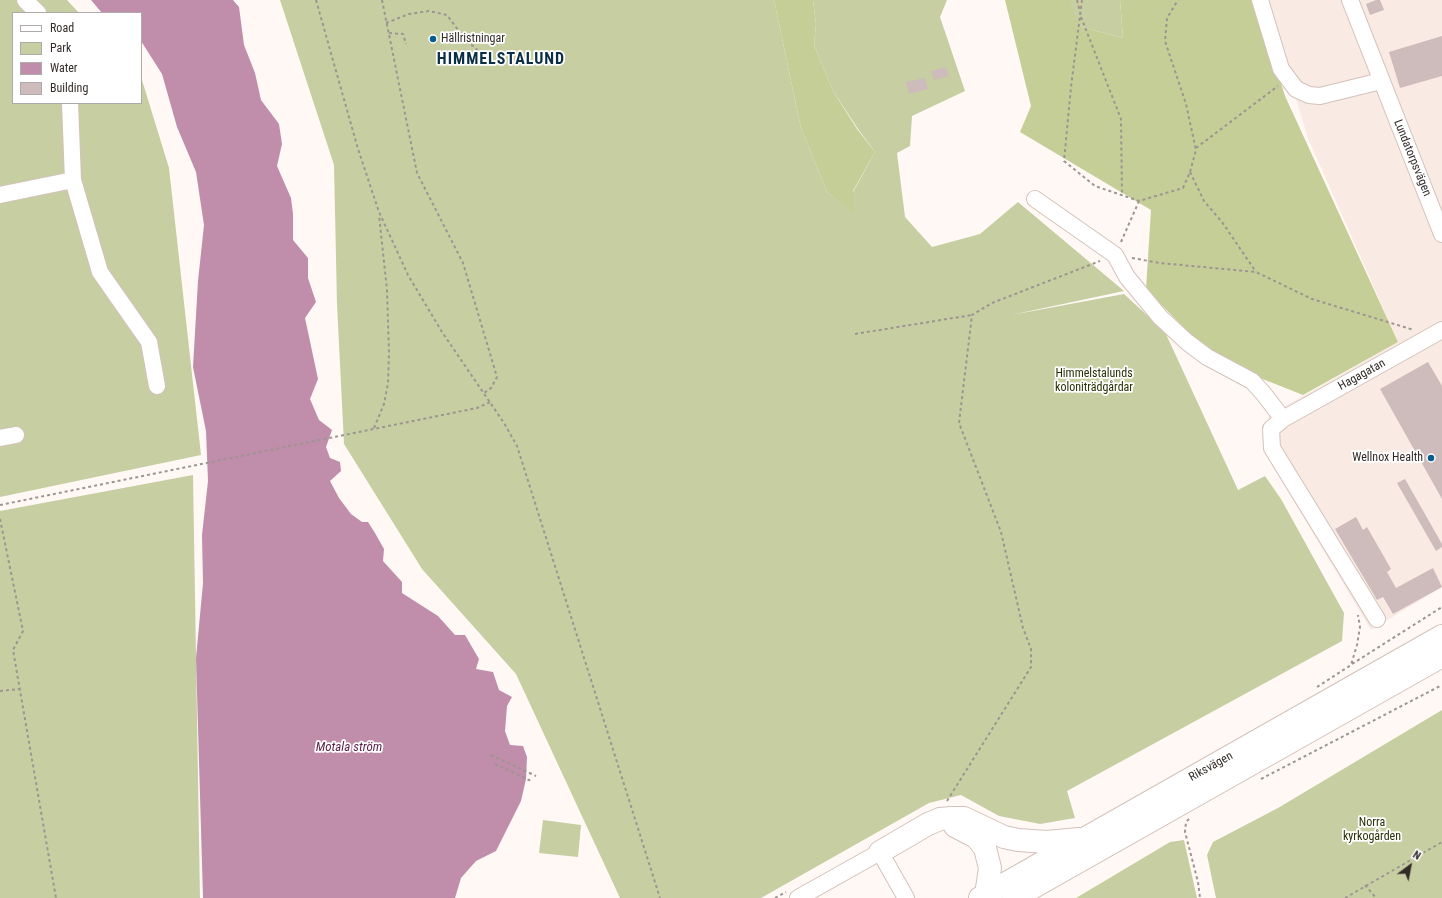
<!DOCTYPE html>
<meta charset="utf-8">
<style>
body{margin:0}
#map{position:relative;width:1442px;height:898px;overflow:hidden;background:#fff8f4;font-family:"Roboto Condensed",sans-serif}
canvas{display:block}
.legend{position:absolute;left:12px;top:12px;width:130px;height:92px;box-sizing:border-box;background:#fff;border:1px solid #adaaa9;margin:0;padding:5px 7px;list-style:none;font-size:12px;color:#322b28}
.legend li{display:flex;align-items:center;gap:8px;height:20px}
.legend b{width:20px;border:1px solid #adaaa9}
.north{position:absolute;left:1390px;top:846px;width:40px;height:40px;-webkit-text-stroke:3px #fff;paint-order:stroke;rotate:32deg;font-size:11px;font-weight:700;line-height:16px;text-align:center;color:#322b28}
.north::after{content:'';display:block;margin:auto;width:14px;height:18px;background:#322b28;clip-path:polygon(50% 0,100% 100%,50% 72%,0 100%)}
</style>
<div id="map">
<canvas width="1442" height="898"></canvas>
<ul class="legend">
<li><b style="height:5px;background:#fff"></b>Road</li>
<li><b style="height:11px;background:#c7cea2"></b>Park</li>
<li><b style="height:11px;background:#c08dab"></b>Water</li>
<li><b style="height:11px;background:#cebbbb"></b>Building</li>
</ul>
<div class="north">N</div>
</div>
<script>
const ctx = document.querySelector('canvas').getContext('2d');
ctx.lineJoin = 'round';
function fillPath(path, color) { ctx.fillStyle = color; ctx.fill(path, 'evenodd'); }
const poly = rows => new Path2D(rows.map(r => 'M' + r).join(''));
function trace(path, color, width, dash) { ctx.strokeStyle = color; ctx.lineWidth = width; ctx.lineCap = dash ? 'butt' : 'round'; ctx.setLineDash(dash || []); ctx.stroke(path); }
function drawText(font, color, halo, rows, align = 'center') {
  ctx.font = font + ' "Roboto Condensed",sans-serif'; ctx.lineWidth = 3.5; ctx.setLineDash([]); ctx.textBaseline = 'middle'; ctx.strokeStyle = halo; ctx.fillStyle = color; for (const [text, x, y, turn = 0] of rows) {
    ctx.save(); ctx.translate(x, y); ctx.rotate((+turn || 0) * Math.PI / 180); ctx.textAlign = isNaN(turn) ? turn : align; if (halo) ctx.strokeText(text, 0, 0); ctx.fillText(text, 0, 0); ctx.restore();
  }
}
fillPath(poly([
 [1265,0,1442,0,1442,587,1371,630,1275,470,1268,416,1398,342,1308,138]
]), '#f9eae3');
fillPath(poly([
 [0,0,67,0,79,13,13,13,13,103,141,103,141,78,142,80,169,168,201,455,0,497],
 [280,0,774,0,801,128,827,192,853,211,853,192,875,152,858,129,833,91,814,45,816,24,813,0,947,0,940,17,965,91,912,116,910,146,897,153,905,217,932,247,980,234,1018,202,1124,291,1011,315,1124,294,1165,332,1238,490,1265,476,1281,499,1344,613,1342,641,1067,791,1075,818,1040,824,999,816,961,795,929,803,761,898,620,898,516,674,422,569,344,444,337,304,334,165],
 [1067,0,1120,0,1123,38,1081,27],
 [193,475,200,898,0,898,0,511],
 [1442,710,1442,898,1216,898,1207,855,1213,842,1278,808],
 [543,820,581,825,578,857,539,853],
 [1184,840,1197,898,1076,898,1170,842]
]), '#c7cea2');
fillPath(poly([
 [774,0,813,0,816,24,814,45,833,91,857,129,875,152,853,191,853,212,827,192,801,128],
 [1005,0,1069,0,1081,27,1123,38,1120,0,1255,0,1285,96,1398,342,1303,395,1255,376,1225,360,1196,340,1146,289,1151,210,1020,132,1031,106]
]), '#c6ce98');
fillPath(poly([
 [91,0,233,0,239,7,244,45,255,73,261,100,279,124,282,144,277,166,291,198,293,214,293,240,308,258,308,278,316,302,305,318,318,379,310,399,319,420,332,430,326,447,330,458,340,462,341,471,330,481,339,498,351,514,362,522,368,522,375,533,384,549,383,561,402,582,402,593,438,616,455,635,465,635,479,659,476,669,493,672,499,690,512,697,507,706,505,731,510,745,523,746,527,757,526,779,521,801,496,851,476,861,461,878,455,898,203,898,196,658,203,583,202,535,208,481,206,431,193,367,198,281,204,225,196,172,177,127,162,74,141,41,141,13,102,13]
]), '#c08dab');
fillPath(poly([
 [1376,0,1380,0,1384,10,1370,15,1366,4],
 [1442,36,1442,76,1400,88,1389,52],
 [946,67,949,76,934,80,931,71],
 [925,78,928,89,909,94,906,82],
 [1428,362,1442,386,1442,499,1380,389],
 [1405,479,1442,544,1442,547,1436,551,1397,483],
 [1356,517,1363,530,1367,527,1391,569,1387,572,1396,588,1433,568,1442,587,1393,614,1383,597,1377,600,1335,529]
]), '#cebbbb');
const minor = poly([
 [25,0,38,13],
 [1260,0,1281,69,1296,89,1309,95,1320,96,1381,81],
 [1350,0,1442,234],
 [70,103,73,180],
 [0,195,73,180,100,272,149,342,157,386],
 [1035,199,1115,255,1127,277,1160,317,1187,342,1207,357,1252,381,1263,393,1283,419],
 [0,438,16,435],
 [1377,619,1272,448,1271,429,1283,419,1442,330],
 [798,898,880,852,906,898]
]);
const highway = poly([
 [955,826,976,837,985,848,990,868,986,895],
 [880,852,928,824,940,819,952,818,964,818,1004,837,1018,840,1047,842,1079,839],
 [980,898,1442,636],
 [1014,898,1442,656]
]);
trace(minor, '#d3c2ba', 18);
trace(highway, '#d3c2ba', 24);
trace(poly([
 [316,0,358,149,379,212,408,275,442,332,504,423,517,446,660,898],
 [382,0,417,173,463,263,497,377,491,388,484,393],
 [1077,0,1080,12],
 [1082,0,1071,87,1064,161,1095,186,1139,201,1183,188,1190,172,1196,150,1186,104,1165,41,1167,18,1178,0],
 [1081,17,1121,119,1122,196],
 [386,23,409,14,429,11,447,15,467,42,476,48,483,64],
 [389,33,403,34,406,44],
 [1196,148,1278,86],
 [1190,172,1204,201,1222,222,1256,272],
 [1121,242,1139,201],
 [1132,258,1160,263,1256,272,1312,299,1414,330],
 [855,334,972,315],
 [374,428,384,404,388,383,389,354,387,290,379,215],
 [0,505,477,408,490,402],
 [0,519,23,631,13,650,56,898],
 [1352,664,1442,607],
 [1317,687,1351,665,1357,645,1360,627,1358,615],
 [0,691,19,689],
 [491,755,536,776],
 [495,764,531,781],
 [1261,779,1442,685],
 [947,801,1031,667,1031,649,1023,628,1001,532,959,423,972,315,992,303,1100,261],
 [1189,819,1186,822,1185,832,1198,882,1200,898],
 [1365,885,1376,898],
 [775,898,786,892],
 [1345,898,1442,842]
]), '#9c9591', 2, [3, 3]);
trace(minor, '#fff', 16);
trace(highway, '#fff', 22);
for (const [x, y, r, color] of [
 [433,39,4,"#0a5c8f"],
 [1431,458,4,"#0a5c8f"]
]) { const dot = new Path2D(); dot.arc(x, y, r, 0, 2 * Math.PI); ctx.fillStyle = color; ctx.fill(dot); trace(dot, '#fff', 1.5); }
drawText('12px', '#322b28', '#fff', [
 ["Hällristningar",441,39],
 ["Wellnox Health",1423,458,"right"]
], 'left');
drawText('12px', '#322b28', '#fff', [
 ["Lundatorpsvägen",1412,158,68],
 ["Hagagatan",1362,375,-29],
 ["Riksvägen",1211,767,-29]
]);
drawText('12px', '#2a2f04', '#fff', [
 ["Himmelstalunds",1094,374],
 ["koloniträdgårdar",1094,388],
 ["Norra",1372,823],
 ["kyrkogården",1372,837]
]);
drawText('italic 13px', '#5c1e47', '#fff', [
 ["Motala ström",349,748]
]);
ctx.letterSpacing = '1px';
drawText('bold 16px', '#0b2e47', '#fff', [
 ["HIMMELSTALUND",501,60]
]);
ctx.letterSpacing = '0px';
</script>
